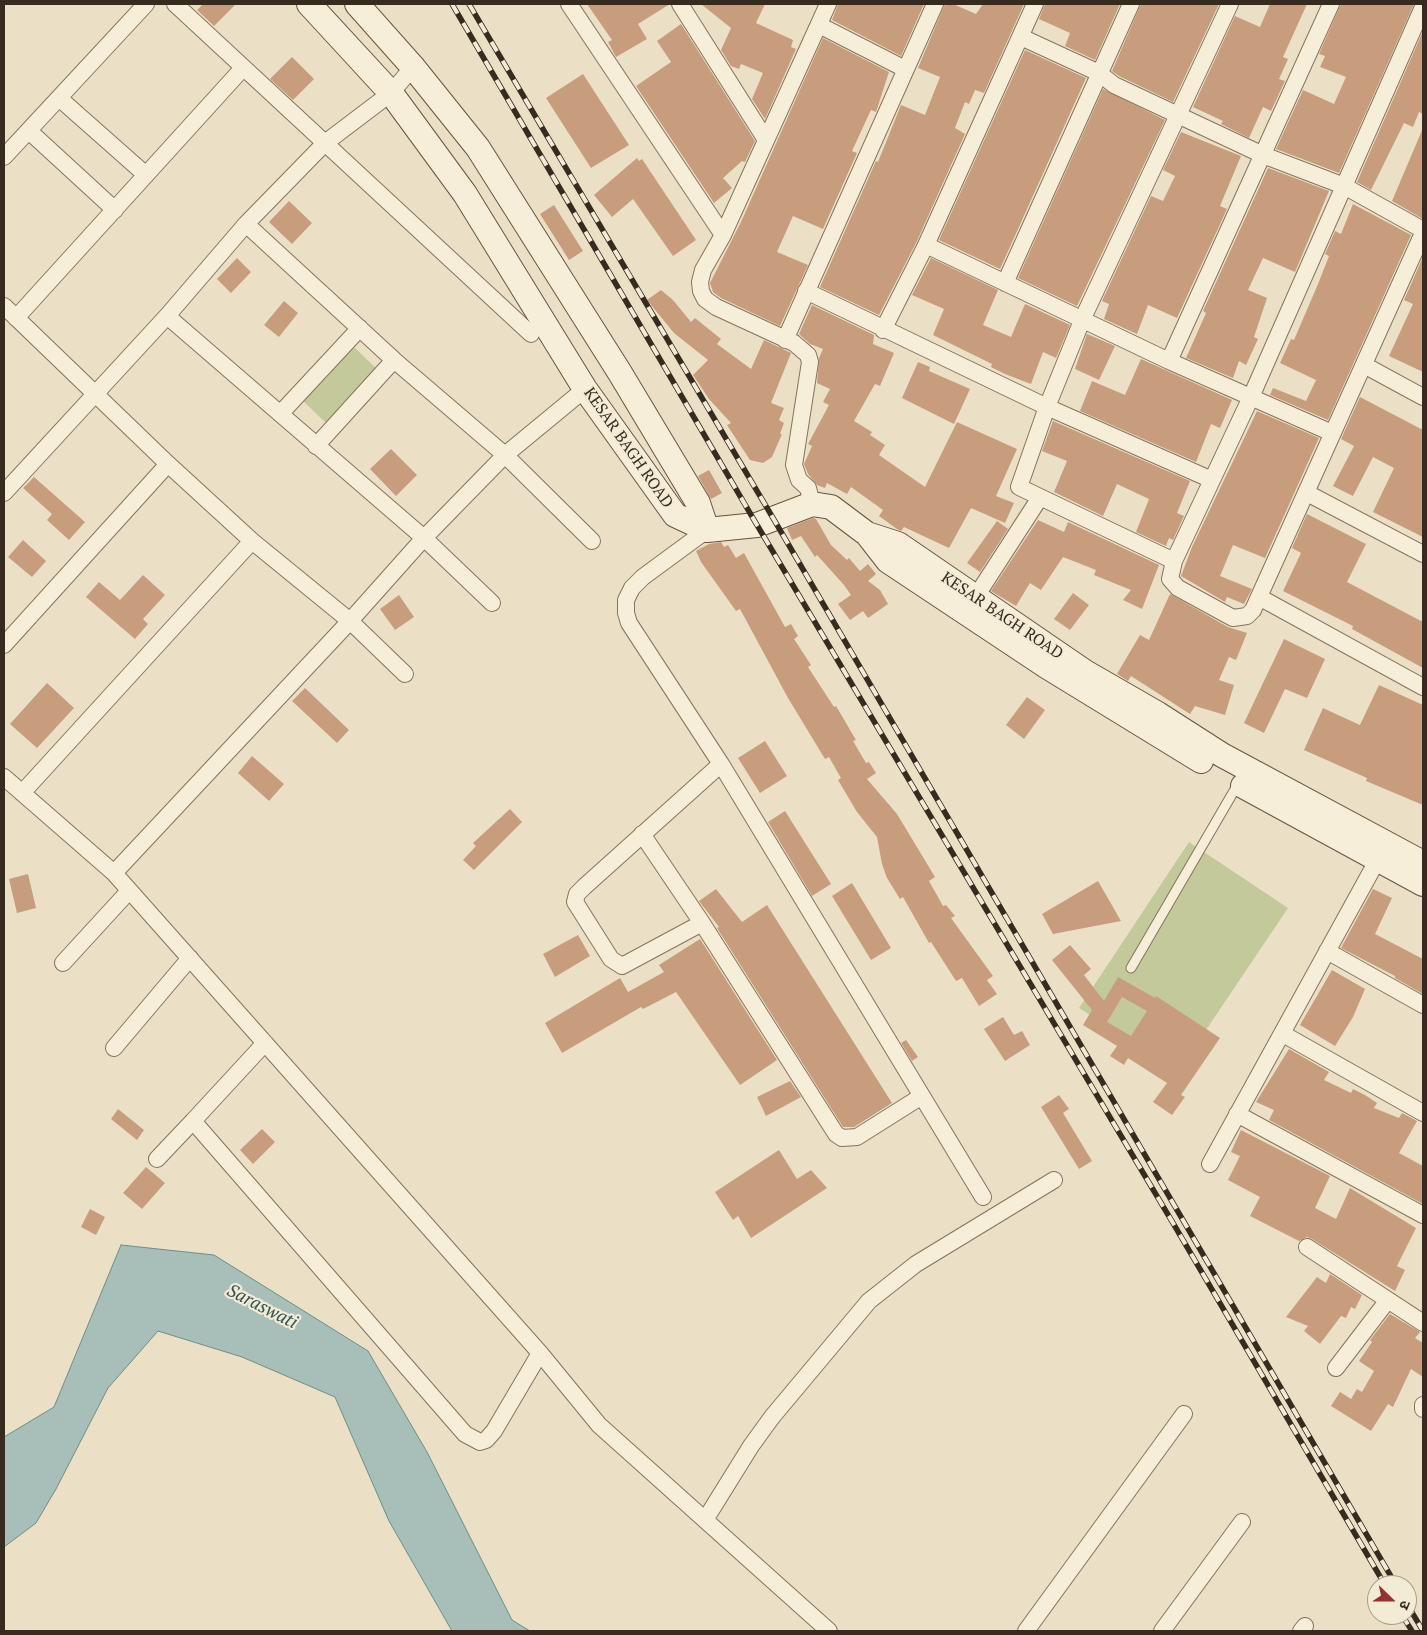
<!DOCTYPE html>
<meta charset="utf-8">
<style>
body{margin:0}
#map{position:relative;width:1427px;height:1635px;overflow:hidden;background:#ebe0c6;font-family:"PT Serif","Noto Sans Devanagari",serif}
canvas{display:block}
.frame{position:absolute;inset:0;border:5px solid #372b20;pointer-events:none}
.north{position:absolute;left:1367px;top:1575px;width:50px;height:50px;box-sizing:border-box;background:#f3ebd5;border:1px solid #a89e8d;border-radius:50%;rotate:112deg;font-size:14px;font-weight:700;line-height:20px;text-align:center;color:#372b20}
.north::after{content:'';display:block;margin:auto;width:18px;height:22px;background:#913131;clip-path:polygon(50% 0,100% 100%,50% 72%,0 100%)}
</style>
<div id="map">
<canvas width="1427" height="1635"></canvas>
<div class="frame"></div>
<div class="north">उ</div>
</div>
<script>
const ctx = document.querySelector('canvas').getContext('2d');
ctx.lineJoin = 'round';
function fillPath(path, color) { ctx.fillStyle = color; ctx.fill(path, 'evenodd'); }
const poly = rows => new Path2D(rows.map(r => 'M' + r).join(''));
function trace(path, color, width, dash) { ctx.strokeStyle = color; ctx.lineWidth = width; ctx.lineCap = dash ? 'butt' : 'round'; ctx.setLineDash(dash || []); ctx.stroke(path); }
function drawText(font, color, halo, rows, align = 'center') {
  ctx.font = font + ' "PT Serif",serif'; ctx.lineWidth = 4.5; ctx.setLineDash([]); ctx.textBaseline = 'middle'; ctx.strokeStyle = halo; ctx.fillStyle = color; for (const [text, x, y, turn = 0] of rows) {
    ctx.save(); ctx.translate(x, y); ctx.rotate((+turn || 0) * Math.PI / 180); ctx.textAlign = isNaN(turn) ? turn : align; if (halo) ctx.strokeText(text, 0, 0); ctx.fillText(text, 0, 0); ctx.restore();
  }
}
fillPath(poly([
 [354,347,378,370,327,424,302,400],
 [1189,842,1288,908,1177,1073,1079,1008]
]), '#c3c99a');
const water = poly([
 [121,1245,214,1255,368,1351,427,1452,512,1620,530,1631,452,1631,389,1521,335,1397,242,1357,158,1331,108,1388,56,1489,36,1523,4,1547,4,1437,54,1407,121,1245]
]);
fillPath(water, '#a7bfb8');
trace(water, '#6e8d85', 1);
fillPath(poly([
 [203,4,236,4,214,26,197,10],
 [587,4,670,4,638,24,647,39,616,57,608,42,612,40],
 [701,4,765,4,756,23,793,40,791,47,796,49,765,119,752,99,763,73,741,64,739,69,731,66,721,50,731,28],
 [838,4,924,4,901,56,832,20],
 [945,4,953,4,976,14,983,4,1024,4,984,93,975,90,969,104,965,102,955,128,965,134,917,241,879,315,820,287,876,161,878,162,901,105,925,115,940,77,918,68],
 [1045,4,1120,4,1095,60,1065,46,1070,33,1039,19],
 [1141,4,1219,4,1173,102,1119,76,1112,71],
 [1270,4,1307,4,1283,57,1288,59,1279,79,1285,81,1271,111,1263,107,1249,138,1221,124,1223,121,1193,107,1235,16,1260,27],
 [1341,4,1414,4,1339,173,1276,149,1303,90,1334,104,1346,77,1320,67,1325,56,1319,54],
 [681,24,755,141,745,162,742,161,723,178,732,188,714,203,636,86,671,62,657,41],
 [1423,31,1423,114,1419,112,1413,127,1404,123,1371,190,1357,182],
 [823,38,889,72,876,112,871,110,852,151,857,153,823,229,793,216,777,252,808,265,780,326,721,298,713,292,710,283,741,222],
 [1025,50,1086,78,1000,269,939,240],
 [292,57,314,79,293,100,270,79],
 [583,74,629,145,591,168,546,98],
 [1103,89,1165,120,1077,306,1018,278],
 [1423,128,1423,219,1392,201],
 [1181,132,1241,156,1220,206,1227,209,1177,318,1148,305,1137,334,1104,319,1109,304,1102,301,1151,196,1163,201,1175,176,1163,170],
 [637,158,639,161,642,159,696,240,673,256,633,199,612,217,594,195],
 [1268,168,1329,191,1295,272,1263,258,1248,290,1267,298,1254,337,1258,339,1246,365,1239,361,1233,378,1186,358,1206,313,1203,311],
 [289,201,312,223,292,244,269,222],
 [1353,204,1411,235,1328,420,1270,395,1273,388,1306,401,1316,380,1280,363,1291,339,1294,340,1318,284,1329,256,1325,254,1335,231,1341,234],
 [554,205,583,251,569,260,540,214],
 [1423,257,1423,372,1389,356,1413,304,1404,300],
 [237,258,251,272,231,293,217,279],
 [931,258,998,290,983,325,1011,337,1025,304,1070,325,1056,358,1043,352,1031,384,1005,374,991,367,992,364,933,335,944,309,912,295],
 [661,290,673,300,691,322,695,318,721,339,717,344,751,369,764,340,791,353,771,403,784,408,779,420,784,423,780,434,782,434,772,457,763,463,750,460,727,425,731,423,709,399,693,375,708,360,674,333,647,300],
 [284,301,298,313,279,337,264,325],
 [812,305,874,335,873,344,894,353,880,386,875,384,854,421,872,432,870,435,885,445,879,455,925,487,957,422,1017,449,996,496,1014,503,1005,523,971,508,949,548,904,527,901,531,897,529,879,516,883,510,851,487,847,494,827,483,825,488,817,485,808,474,804,464,812,446,808,444,829,405,823,402,830,389,817,383,819,358,823,349,810,344,799,334],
 [1087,334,1115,346,1099,380,1075,369],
 [1141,359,1232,400,1220,428,1211,424,1196,462,1080,411,1092,381,1125,395],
 [918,362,930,367,929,371,970,389,954,424,902,398],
 [1360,397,1423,430,1423,537,1373,512,1394,468,1373,457,1353,496,1333,486,1354,446,1341,439],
 [1257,411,1319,438,1265,558,1233,545,1220,576,1252,589,1244,604,1227,597,1225,602,1181,576,1192,547],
 [1053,421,1190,481,1177,513,1184,516,1173,540,1169,538,1166,546,1136,532,1149,499,1117,484,1103,516,1054,492,1067,461,1042,451],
 [391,449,417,475,396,496,370,469],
 [709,470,722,493,711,499,698,476],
 [34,477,85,522,69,540,47,520,52,514,23,488],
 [1307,514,1366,544,1347,582,1423,622,1423,668,1352,629,1353,626,1283,591,1301,553,1292,548],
 [813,518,816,519,831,545,847,560,849,558,860,571,868,564,876,574,868,581,880,590,888,604,868,618,863,611,850,620,838,604,851,595,844,585,817,555,815,557,801,536,792,540,787,528],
 [1038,520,1064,532,1068,522,1159,565,1142,609,1123,600,1131,590,1094,575,1096,570,1063,557,1041,590,1030,583,1016,606,991,591],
 [997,521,1008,529,980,572,967,563],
 [23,540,46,561,32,577,8,557],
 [721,542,724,547,728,545,736,558,744,553,785,627,791,624,798,636,794,639,811,665,808,667,834,707,836,706,856,740,853,741,866,763,869,762,876,773,867,779,897,814,935,877,929,881,943,906,946,905,955,916,951,918,993,976,987,980,997,994,979,1006,962,978,956,981,931,942,929,943,903,897,900,899,887,878,882,864,877,837,857,812,838,780,841,778,829,757,825,759,788,698,740,609,736,611,701,562,696,551,709,544],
 [143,575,165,595,143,619,148,624,135,639,86,597,99,582,120,600],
 [1073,593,1089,605,1070,630,1054,619],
 [1170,594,1228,627,1247,633,1236,660,1229,657,1219,680,1234,685,1225,715,1195,706,1190,714,1131,676,1128,681,1117,674,1140,635,1149,640],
 [399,595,414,617,395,630,380,609],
 [1284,639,1325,659,1307,698,1285,689,1264,733,1244,723],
 [47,683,74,708,37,748,10,724],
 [1379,685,1423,705,1423,805,1366,781,1367,778,1304,750,1323,708,1360,725],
 [305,688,349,730,337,743,292,701],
 [1027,697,1045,710,1024,739,1006,725],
 [765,741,787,776,760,793,738,758],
 [252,756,284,784,269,801,238,773],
 [510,809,522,822,474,870,463,860,476,846,473,843],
 [785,811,831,884,812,896,768,822],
 [28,874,36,908,17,913,9,879],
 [1098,881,1121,921,1053,934,1042,914],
 [852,883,891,948,871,960,832,896],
 [716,889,742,922,767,905,892,1103,854,1127,843,1127,717,928,719,927,699,901],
 [1373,889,1392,898,1375,934,1423,959,1423,994,1395,978,1395,976,1341,948],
 [578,935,590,956,555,977,543,954],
 [700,939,777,1060,740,1085,676,992,643,1009,641,1007,562,1053,545,1023,620,978,628,992,664,972,659,965],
 [1070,945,1091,969,1084,975,1104,1001,1118,977,1155,998,1156,996,1220,1038,1181,1095,1185,1097,1172,1115,1153,1102,1167,1083,1128,1058,1124,1065,1110,1056,1117,1046,1083,1025,1092,1010,1052,960],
 [1122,997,1147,1011,1131,1036,1107,1022],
 [1332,970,1365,989,1353,1017,1335,1046,1300,1025],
 [1003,1017,1014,1035,1022,1031,1030,1045,1005,1061,984,1029],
 [906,1040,918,1057,912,1061,901,1043],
 [1289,1049,1329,1072,1324,1080,1351,1093,1353,1089,1365,1095,1377,1103,1374,1108,1399,1118,1402,1113,1417,1121,1399,1153,1423,1166,1423,1204,1269,1120,1274,1110,1256,1102],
 [790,1081,801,1097,766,1116,757,1097],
 [1059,1095,1069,1109,1063,1113,1092,1161,1079,1169,1041,1107],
 [118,1109,144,1130,137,1140,111,1119],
 [262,1129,275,1142,253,1164,240,1150],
 [1241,1130,1330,1176,1315,1208,1336,1219,1350,1188,1416,1228,1397,1266,1405,1270,1395,1291,1312,1239,1307,1237,1299,1241,1250,1216,1260,1197,1228,1180,1240,1156,1231,1152],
 [779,1150,797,1179,811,1170,827,1188,751,1238,738,1216,733,1220,715,1192],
 [146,1167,165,1183,142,1209,123,1193],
 [90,1209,105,1217,96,1235,81,1227],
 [1330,1274,1362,1295,1355,1309,1351,1307,1346,1318,1341,1316,1320,1344,1304,1331,1308,1326,1286,1317,1317,1277,1326,1283],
 [1390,1314,1420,1332,1415,1338,1423,1343,1423,1377,1411,1369,1393,1407,1388,1404,1371,1431,1331,1406,1340,1392,1351,1399,1357,1389,1362,1392,1374,1371,1359,1361,1372,1342,1370,1340]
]), '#c79d7e');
const service = poly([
 [1131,968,1238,784]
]);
const minor = poly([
 [175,4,531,334],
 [569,4,723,235],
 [680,4,766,140],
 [1423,7,1251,397,1174,561,1170,579,1178,588,1233,618,1247,616,1253,610,1423,233],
 [819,25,905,69],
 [1021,37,1099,73,1114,85,1263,155,1344,186,1423,230],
 [59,98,146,175],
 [29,131,115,210],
 [4,157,146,4],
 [246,224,394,360,505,455,592,541],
 [926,245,1169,361,1332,433],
 [1005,283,1131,4],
 [806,291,1047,407,1212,480],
 [4,306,168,464,252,541,350,621,405,674],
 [167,316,424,538,492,603],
 [16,318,243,68],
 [883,330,926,245,1035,4],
 [785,340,935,4],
 [1169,361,1331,4],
 [1364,365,1423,397],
 [280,414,360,328],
 [316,446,394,360],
 [4,493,167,316,246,224,325,143,391,93,413,67],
 [1307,493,1423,554],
 [812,504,808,488,799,480,794,465,810,362,808,355,794,343,716,307,705,299,701,291,700,282,703,270,723,235,828,4],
 [707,530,643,577,632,588,626,600,626,613,629,623,721,764,983,1197],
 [1174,561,1019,487,1047,407,1083,318,1230,4],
 [1259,597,1423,687],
 [975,598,1039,499],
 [4,645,168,464],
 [4,777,114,873,540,1353,599,1425,829,1631],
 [22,793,252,541],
 [642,834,702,923,836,1134,842,1138,857,1137,922,1096],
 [114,873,350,621,424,538,505,455,585,389],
 [702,923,622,966,611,959,575,902,577,894,584,887,721,764],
 [1327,951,1423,1005],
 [63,963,129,891],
 [1283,1034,1423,1113],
 [265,1043,193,1121,465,1434,480,1442,486,1440,494,1431,540,1353],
 [114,1048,190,958],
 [1237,1114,1423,1215],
 [157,1159,193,1121],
 [1210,1164,1378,859],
 [1307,1247,1423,1323],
 [1336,1368,1388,1300],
 [1423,1405,1423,1409],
 [705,1520,751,1446,772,1417,869,1301,916,1264,1054,1180],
 [1026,1631,1184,1414],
 [1162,1631,1242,1522],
 [1301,1631,1305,1626]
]);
const secondary = poly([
 [309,4,391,93,465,194,585,389,675,515,707,530,757,525,812,504,831,507,867,534,898,544,1085,672,1158,714,1222,755,1423,863],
 [357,4,413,67,478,148,620,373,698,503,707,530],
 [867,534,888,561,1046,666,1201,761],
 [1243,786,1423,884]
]);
trace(service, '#86735d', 11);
trace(minor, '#86735d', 18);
trace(secondary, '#675440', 26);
trace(service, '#f7eed9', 9);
trace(minor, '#f7eed9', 16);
trace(secondary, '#f7eed9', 24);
const rail = poly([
 [452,4,757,525,1173,1223,1385,1585],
 [469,4,773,518,1396,1585],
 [1407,1604,1423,1631],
 [1402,1615,1412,1631]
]);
trace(rail, '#372b20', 5.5);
trace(rail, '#f3ebd5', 4, [11]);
drawText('16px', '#372b20', '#f3ebd5', [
 ["KESAR BAGH ROAD",628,448,55],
 ["KESAR BAGH ROAD",1002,616,34]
]);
drawText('italic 18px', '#305553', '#f3ebd5', [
 ["Saraswati",262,1307,27]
]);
</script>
